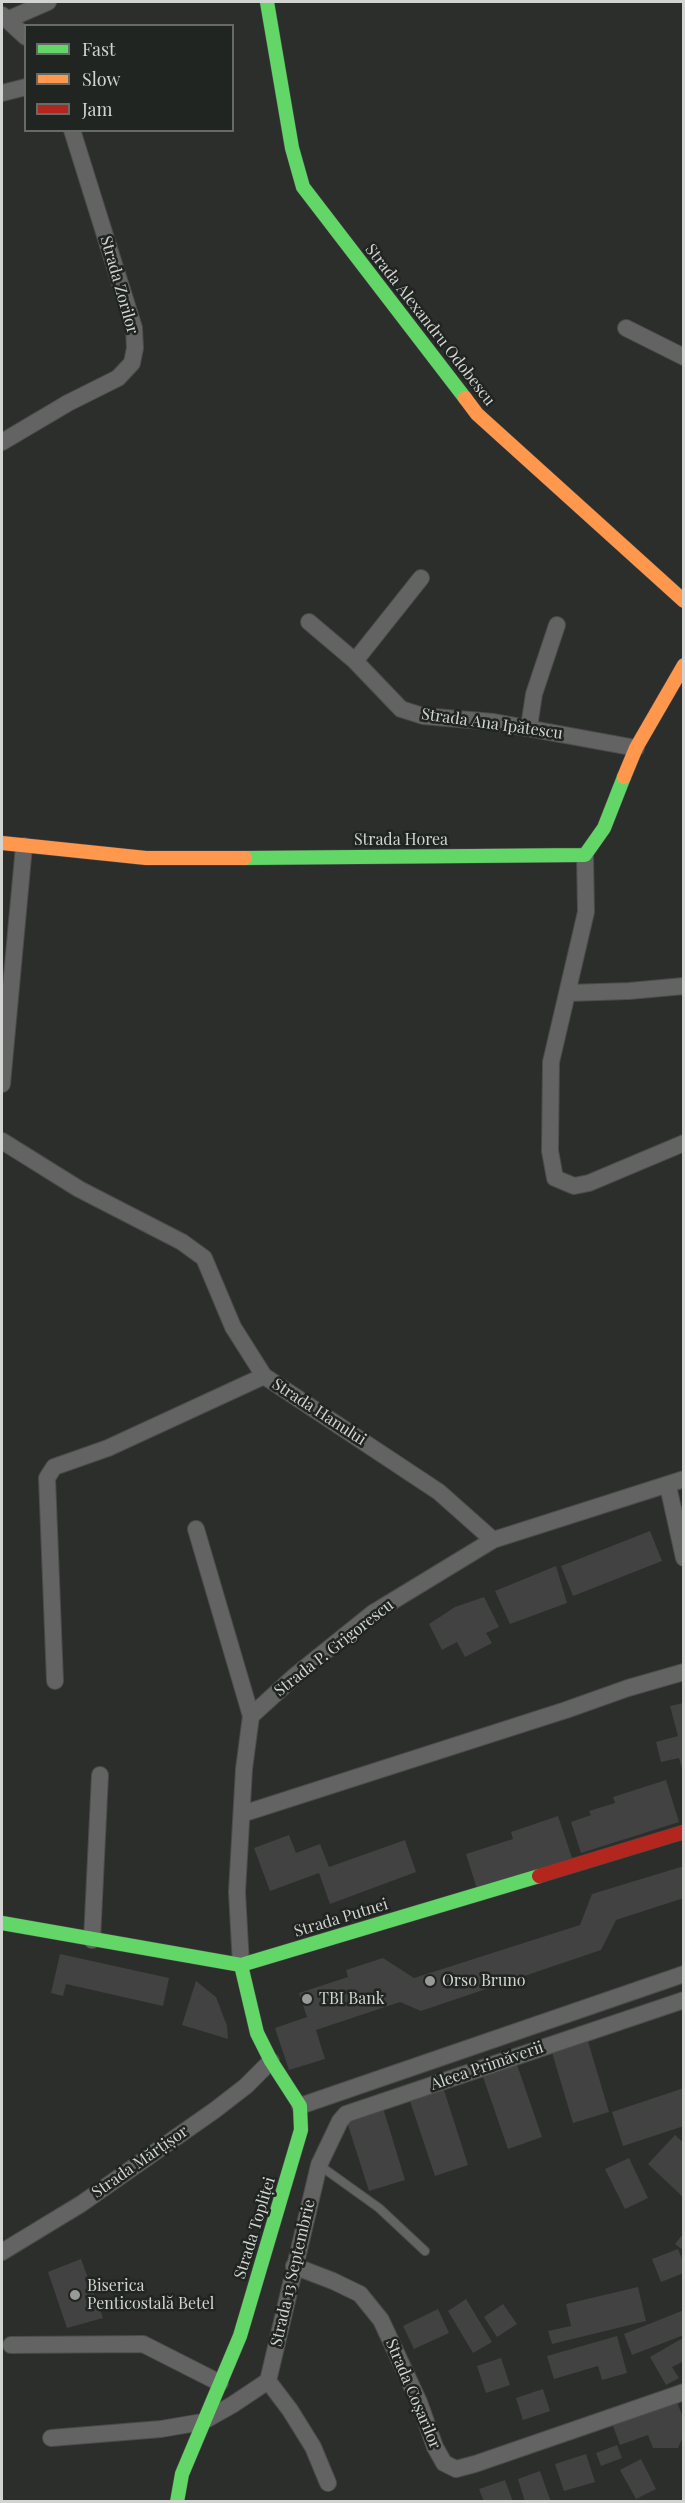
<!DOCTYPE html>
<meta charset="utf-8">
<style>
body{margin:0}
#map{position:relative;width:685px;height:2503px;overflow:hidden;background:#2c2e2c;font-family:"Playfair Display",serif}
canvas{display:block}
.frame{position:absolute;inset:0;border:3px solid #d1d4d1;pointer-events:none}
.legend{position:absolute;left:24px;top:24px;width:210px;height:108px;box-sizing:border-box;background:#212522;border:2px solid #676b68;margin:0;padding:8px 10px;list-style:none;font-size:18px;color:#d1d4d1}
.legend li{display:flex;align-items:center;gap:12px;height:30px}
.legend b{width:30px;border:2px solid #676b68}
</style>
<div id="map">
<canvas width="685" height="2503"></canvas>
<div class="frame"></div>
<ul class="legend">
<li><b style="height:8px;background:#63d668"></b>Fast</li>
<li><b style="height:8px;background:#ff974d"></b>Slow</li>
<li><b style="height:8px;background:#b3261e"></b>Jam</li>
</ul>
</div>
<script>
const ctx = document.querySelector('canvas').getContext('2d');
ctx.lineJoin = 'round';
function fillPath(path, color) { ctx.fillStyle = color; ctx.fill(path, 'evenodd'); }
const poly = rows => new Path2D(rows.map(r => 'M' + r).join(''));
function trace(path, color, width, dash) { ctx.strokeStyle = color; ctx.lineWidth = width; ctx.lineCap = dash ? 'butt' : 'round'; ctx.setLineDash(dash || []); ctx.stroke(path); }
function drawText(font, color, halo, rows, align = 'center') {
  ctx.font = font + ' "Playfair Display",serif'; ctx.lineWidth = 5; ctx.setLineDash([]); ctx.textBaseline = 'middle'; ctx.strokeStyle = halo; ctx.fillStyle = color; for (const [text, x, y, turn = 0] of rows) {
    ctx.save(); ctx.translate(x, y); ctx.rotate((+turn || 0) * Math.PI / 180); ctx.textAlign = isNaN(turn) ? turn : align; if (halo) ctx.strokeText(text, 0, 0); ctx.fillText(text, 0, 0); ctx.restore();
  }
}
fillPath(poly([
 [650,1531,662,1561,573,1596,561,1566],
 [556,1566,567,1603,510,1624,495,1591],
 [484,1597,499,1627,486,1633,492,1643,465,1657,457,1642,442,1650,429,1624,455,1607],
 [684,1703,684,1771,683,1772,679,1758,661,1762,656,1742,678,1736,670,1706],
 [666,1780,679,1822,581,1853,571,1822,591,1815,589,1811,615,1803,613,1797],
 [558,1816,572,1858,477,1889,466,1854,513,1839,511,1832],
 [289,1835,296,1853,320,1844,329,1867,405,1840,416,1872,330,1904,319,1873,270,1891,254,1848],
 [684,1866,684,1898,616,1920,601,1950,421,2011,400,2002,316,2030,325,2059,289,2070,275,2028,307,2017,299,1993,348,1977,346,1970,383,1958,414,1978,580,1925,592,1894],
 [60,1954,169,1978,163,2006,66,1984,63,1996,51,1993],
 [196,1981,216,1997,227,2026,228,2039,182,2025],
 [587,2038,609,2112,573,2123,551,2049],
 [516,2062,542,2137,508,2149,482,2074],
 [443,2087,468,2165,435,2176,409,2098],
 [684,2088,684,2126,623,2146,612,2112],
 [383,2108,405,2180,369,2191,346,2119],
 [675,2135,684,2143,684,2198,648,2164],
 [629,2158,648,2198,625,2209,605,2169],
 [684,2233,684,2251,675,2244],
 [678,2249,684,2264,684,2273,661,2282,652,2259],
 [81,2259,103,2318,67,2328,48,2272],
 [638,2287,646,2321,552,2344,548,2331,571,2326,566,2304],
 [466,2299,492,2342,473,2353,448,2311],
 [503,2304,517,2324,497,2337,484,2317],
 [438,2309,449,2333,414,2349,403,2326],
 [684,2310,684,2335,632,2355,624,2334],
 [617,2336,627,2373,602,2380,598,2366,554,2379,547,2356],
 [681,2339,684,2343,684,2361,672,2367,679,2378,666,2385,650,2357],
 [501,2358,510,2385,486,2393,477,2366],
 [543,2389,550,2411,523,2420,516,2398],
 [675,2398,684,2419,684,2434,678,2448,653,2448,648,2435,620,2445,612,2423],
 [617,2445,622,2458,601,2466,596,2453],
 [586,2454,595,2482,564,2491,555,2464],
 [641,2459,656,2489,636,2499,620,2470],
 [540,2471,551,2502,525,2502,518,2479],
 [505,2480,513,2502,484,2502,479,2489]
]), '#414241');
const lane = poly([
 [319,2165,379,2208,425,2251]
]);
const street = poly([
 [2,15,26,37],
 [9,19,48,2],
 [2,93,26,87],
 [626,328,684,357],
 [2,442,68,403,118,378,132,363,135,348,134,328,72,130],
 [309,622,355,661,401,709,423,716,494,722,636,748],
 [355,661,421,578],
 [529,727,534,694,557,625],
 [585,855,586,912,551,1062,550,1151,555,1178,574,1186,589,1183,684,1143],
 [569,993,629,991,684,986],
 [2,1084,24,846],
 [2,1141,79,1189,182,1242,204,1258,233,1327,264,1376,439,1492,493,1540],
 [668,1486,684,1558],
 [196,1529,251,1716],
 [55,1681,47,1478,54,1467,108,1448,264,1376],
 [242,1814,566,1710,628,1688,684,1672],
 [92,1940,100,1775],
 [241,1965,237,1892,244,1769,251,1716,296,1675,373,1613,493,1540,684,1479],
 [300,2106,684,1974],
 [2,2252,81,2204,215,2110,246,2086,271,2061],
 [294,2266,333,2281,360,2294,381,2320,419,2402,435,2447,444,2463,456,2469,475,2464,684,2392],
 [11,2345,143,2344,220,2383],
 [268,2381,319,2165,340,2121,346,2114,684,2000],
 [51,2438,161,2429,202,2422,232,2405,268,2381,290,2410,313,2447,328,2483]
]);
const fast = poly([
 [267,2,292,148,303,187,465,398],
 [245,858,585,855,604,828,624,777],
 [2,1923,241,1965,539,1876],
 [177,2502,182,2474,240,2336,301,2130,300,2106,271,2061,257,2033,241,1965]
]);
const slow = poly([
 [465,398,477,414,684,601],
 [624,777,636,748,684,665],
 [2,843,146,858,245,858]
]);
const jam = poly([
 [539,1876,684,1832]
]);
trace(lane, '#4a4c4a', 10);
trace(street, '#4a4c4a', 18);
trace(fast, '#4a4c4a', 15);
trace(slow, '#4a4c4a', 15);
trace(jam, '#4a4c4a', 15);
trace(lane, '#626362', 8);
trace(street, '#626362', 16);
trace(fast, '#63d668', 14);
trace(slow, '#ff974d', 14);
trace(jam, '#b3261e', 14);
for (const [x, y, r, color] of [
 [430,1981,6,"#979a97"],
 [307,1999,6,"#979a97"],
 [75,2295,6,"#979a97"]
]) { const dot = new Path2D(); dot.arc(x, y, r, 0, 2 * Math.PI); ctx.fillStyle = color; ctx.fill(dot); trace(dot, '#212522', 2); }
drawText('16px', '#d1d4d1', '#212522', [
 ["Strada Zorilor",119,285,74],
 ["Strada Alexandru Odobescu",430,325,52],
 ["Strada Ana Ipătescu",492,724,8],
 ["Strada Horea",401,840],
 ["Strada Hanului",319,1412,33],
 ["Strada P. Grigorescu",334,1648,-38],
 ["Strada Putnei",341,1918,-17],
 ["Aleea Primăverii",487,2066,-19],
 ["Strada Mărțișor",140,2162,-35],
 ["Strada Topliței",255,2228,-73],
 ["Strada 13 Septembrie",293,2273,-77],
 ["Strada Coșarilor",413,2394,67]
]);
drawText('16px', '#d1d4d1', '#212522', [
 ["Orso Bruno",442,1981],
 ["TBI Bank",319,1999],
 ["Biserica",87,2286],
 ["Penticostală Betel",87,2304]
], 'left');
</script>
